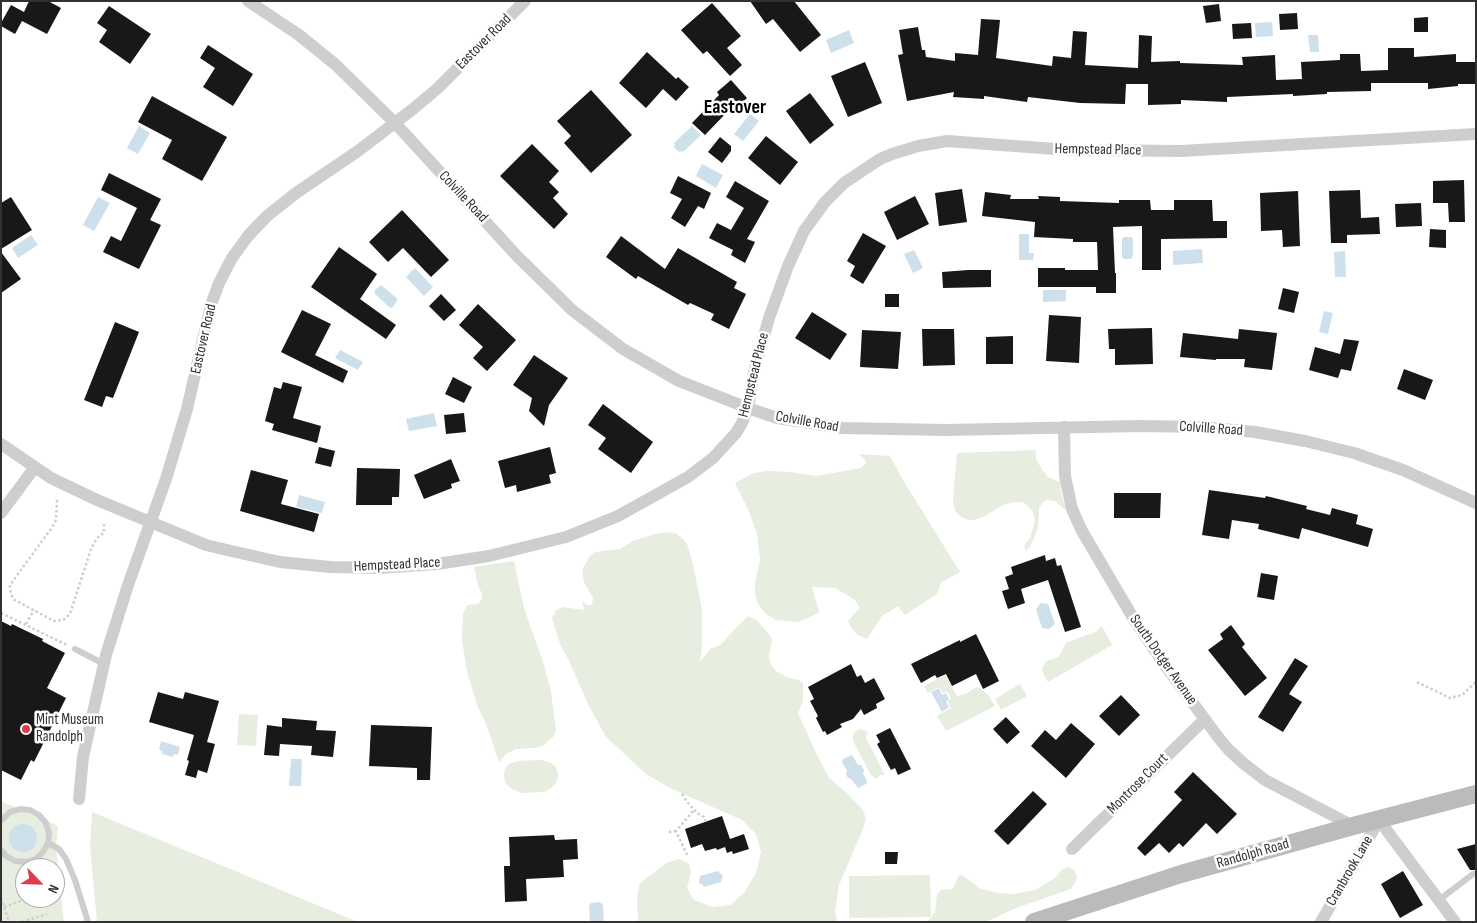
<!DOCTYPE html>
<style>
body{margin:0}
#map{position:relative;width:1477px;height:923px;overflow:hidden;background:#fff;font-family:"Sofia Sans Condensed",sans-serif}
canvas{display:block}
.frame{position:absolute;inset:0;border:2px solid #313131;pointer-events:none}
.north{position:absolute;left:15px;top:858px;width:50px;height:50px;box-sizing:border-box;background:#fff;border:1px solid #adadad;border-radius:50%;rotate:114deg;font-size:14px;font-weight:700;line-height:20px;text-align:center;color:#313131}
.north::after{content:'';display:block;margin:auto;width:18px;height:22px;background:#e03b4a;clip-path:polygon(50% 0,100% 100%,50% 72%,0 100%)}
</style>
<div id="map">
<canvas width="1477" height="923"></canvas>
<div class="frame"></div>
<div class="north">N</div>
</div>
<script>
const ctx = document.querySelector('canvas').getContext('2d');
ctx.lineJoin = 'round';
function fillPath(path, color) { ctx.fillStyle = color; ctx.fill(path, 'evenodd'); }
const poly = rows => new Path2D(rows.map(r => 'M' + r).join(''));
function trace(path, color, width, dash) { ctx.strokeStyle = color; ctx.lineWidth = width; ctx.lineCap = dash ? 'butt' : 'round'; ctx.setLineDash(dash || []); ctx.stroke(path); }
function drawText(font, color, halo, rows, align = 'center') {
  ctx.font = font + ' "Sofia Sans Condensed",sans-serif'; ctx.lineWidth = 5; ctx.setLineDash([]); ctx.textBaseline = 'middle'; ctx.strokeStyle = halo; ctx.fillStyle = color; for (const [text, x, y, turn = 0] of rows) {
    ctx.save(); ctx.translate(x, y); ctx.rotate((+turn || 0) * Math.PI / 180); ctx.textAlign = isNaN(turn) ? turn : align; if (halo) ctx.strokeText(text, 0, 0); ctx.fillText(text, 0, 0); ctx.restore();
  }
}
fillPath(poly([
 [1036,450,1036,459,1041,468,1048,477,1060,482,1061,494,1066,509,1063,508,1055,501,1048,500,1043,502,1039,508,1038,528,1030,547,1026,551,1024,546,1030,538,1035,520,1033,512,1028,506,1022,502,1014,502,1003,505,985,516,974,520,968,520,961,517,955,511,953,499,957,453],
 [859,454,890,456,903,480,960,572,941,583,937,594,905,615,898,606,882,616,867,639,858,635,852,629,848,621,860,608,855,600,835,588,812,587,819,612,806,619,797,622,776,620,766,614,758,604,755,594,755,583,760,560,757,534,748,509,735,483,754,473,766,471,790,472,816,476,861,468,866,463,865,460],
 [668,532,677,534,683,539,687,544,692,560,702,609,702,647,700,662,710,649,720,645,748,616,756,620,770,635,772,641,769,654,770,663,776,671,787,677,799,680,803,683,803,701,798,713,817,755,829,778,848,794,863,810,866,819,862,831,839,885,835,911,837,922,638,922,637,897,640,883,668,862,680,859,689,864,691,872,687,888,694,900,712,907,730,905,744,893,756,873,761,852,756,834,742,820,670,788,646,774,606,737,588,704,570,663,560,644,552,618,556,610,563,607,584,610,582,600,586,605,592,605,593,598,584,582,583,575,583,568,590,556,595,552,620,549,633,541,655,534],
 [514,561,524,608,545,668,551,692,556,731,553,737,542,746,534,748,516,749,506,754,499,762,486,724,477,705,467,672,462,640,463,614,467,605,478,604,482,599,482,594,478,585,474,567],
 [1102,626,1112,645,1048,682,1044,676,1042,669,1044,664,1049,660,1059,657,1066,643,1095,632],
 [945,675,957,696,966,694,976,687,980,688,989,696,995,706,946,731,937,716,951,708,947,700,951,699,947,691,943,693,939,687,928,693,924,686],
 [1020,684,1027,696,1001,710,995,699],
 [239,714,258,715,256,746,237,745],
 [860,729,864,730,868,732,866,738,885,775,880,775,876,779,871,775,853,741,853,734,856,731],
 [541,760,551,763,556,767,558,774,557,782,550,789,544,792,522,793,510,788,505,782,504,775,505,769,509,764,517,761],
 [1,801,58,826,56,846,64,922,1,922],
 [25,868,55,868,55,898,25,898],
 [92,812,211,861,358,922,97,922,90,846],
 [1069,867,1074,870,1077,877,1076,881,1071,889,1016,908,986,922,926,922,930,919,935,912,937,894,941,890,953,889,958,876,962,875,979,888,998,893,1014,894,1035,890,1055,878,1063,869],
 [930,875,931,917,849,918,849,876]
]), '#e7eddf');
fillPath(poly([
 [1272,22,1273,36,1256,37,1255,23],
 [849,30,854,43,831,53,826,40],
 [1308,35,1318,35,1319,52,1310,52],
 [750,114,759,121,743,141,734,134],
 [139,126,150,133,138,154,127,148],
 [692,126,701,135,683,152,681,151,679,152,674,147,675,145,674,143],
 [702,164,723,175,716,188,696,176],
 [98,197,110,203,94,231,83,225],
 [1019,234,1029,234,1029,253,1034,253,1033,260,1019,260],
 [31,235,38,245,18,258,12,248],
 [1124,237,1131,237,1133,239,1133,256,1131,259,1124,259,1122,257,1122,239],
 [1202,249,1203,263,1173,265,1173,251],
 [914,250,923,268,913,273,904,254],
 [1345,251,1346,277,1335,277,1334,252],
 [415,268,433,287,424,296,406,277],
 [381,285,398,299,393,307,390,308,375,294,375,290],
 [1043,290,1066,290,1066,301,1043,302],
 [1324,311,1333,313,1328,334,1319,332],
 [340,350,363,362,358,370,335,358],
 [434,413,437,426,409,431,406,419],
 [299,495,325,502,322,513,296,507],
 [1041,603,1048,604,1055,624,1049,629,1042,628,1036,609],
 [939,688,942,695,946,693,949,699,946,701,949,707,942,712,931,692],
 [161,741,180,747,178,755,174,754,173,757,162,754,162,751,159,750],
 [852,755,858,765,861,765,864,770,863,773,867,781,866,784,858,788,851,779,848,778,846,774,847,771,842,762,843,759],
 [291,759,302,759,301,786,289,786],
 '9 838a14 14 0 1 1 28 0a14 14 0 1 1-28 0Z',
 [718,871,723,876,721,882,704,887,703,885,699,883,700,876],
 [600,902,603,905,604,922,590,922,589,906,591,903]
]), '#cde0ec');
fillPath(poly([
 [29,1,48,1,61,8,47,34,22,21,15,34,1,26,1,23,11,5,24,12],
 [750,1,794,1,821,35,800,52,773,19,766,24],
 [712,3,741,36,727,48,742,65,730,76,707,51,703,54,681,30],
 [1219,4,1221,21,1206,23,1203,6],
 [109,6,151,34,130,64,99,42,107,30,97,23],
 [1297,13,1298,29,1280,30,1279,14],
 [1428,17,1428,32,1414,32,1414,18],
 [981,19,1000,20,996,58,1052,66,1053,56,1071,58,1073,31,1087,32,1085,65,1138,68,1139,35,1152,36,1151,62,1180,61,1180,63,1243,65,1242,57,1275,55,1276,80,1302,79,1301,62,1340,60,1340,54,1360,54,1361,71,1388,70,1388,48,1414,48,1414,57,1456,54,1456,62,1476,62,1476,84,1458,84,1458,86,1428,89,1428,83,1371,83,1371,91,1327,92,1327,94,1293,96,1293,94,1227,97,1227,102,1181,100,1181,104,1148,105,1148,84,1126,84,1125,104,1080,103,1028,97,1027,102,984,96,984,99,953,97,954,92,907,101,898,55,903,54,899,30,918,27,922,50,925,50,926,57,955,61,955,53,978,55],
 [1251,23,1252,38,1233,39,1232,24],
 [208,45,253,74,233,106,203,87,215,68,200,58],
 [647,52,676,79,678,77,689,87,676,101,663,89,646,108,619,83],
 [865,62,882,103,848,117,831,76],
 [731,80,747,98,733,111,731,108,705,135,692,123,719,95,717,92],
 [591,90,632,135,591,173,564,143,571,136,557,121],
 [810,93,834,125,810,144,786,111],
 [152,96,227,137,202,181,162,159,172,140,138,122],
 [766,136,798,162,780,185,748,158],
 [720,137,731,146,731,151,722,163,708,152],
 [532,144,559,171,549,182,559,192,553,198,568,214,554,229,500,176],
 [109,173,161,199,150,220,161,225,139,269,103,252,111,236,121,241,137,208,101,190],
 [678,176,711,193,704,209,698,206,685,227,671,218,682,199,670,193],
 [1464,180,1465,222,1449,222,1448,203,1433,203,1433,181],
 [735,181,769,201,747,239,755,242,745,263,731,255,733,250,709,238,717,223,731,230,744,208,726,197],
 [962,189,967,222,939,226,935,193],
 [1360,190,1361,218,1379,217,1380,234,1347,235,1347,243,1331,243,1329,191],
 [1298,191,1300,246,1283,247,1282,230,1261,231,1260,193],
 [985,192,1011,195,1010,199,1039,199,1038,196,1060,197,1060,201,1119,203,1119,200,1150,200,1151,210,1174,210,1174,200,1212,200,1213,221,1227,221,1227,238,1161,239,1161,270,1142,270,1142,226,1113,227,1115,273,1116,273,1116,293,1096,293,1096,287,1038,287,1038,268,1065,268,1065,270,1098,270,1097,242,1073,242,1073,239,1034,237,1035,222,982,216],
 [915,196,929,224,897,240,884,212],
 [11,197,32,230,1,249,1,203],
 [1421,203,1422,226,1396,227,1395,204],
 [402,210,449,260,431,277,403,248,388,262,369,242],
 [1430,229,1446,230,1446,248,1429,247],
 [863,233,886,246,863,284,850,276,855,266,847,261],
 [621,236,665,269,678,248,737,282,734,288,746,294,729,329,711,320,714,314,690,303,688,305,638,276,636,279,606,257],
 [339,247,377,274,360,299,396,325,386,339,311,287],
 [1,252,21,279,1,293],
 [968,270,991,270,991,287,943,288,942,272],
 [1283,288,1299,292,1294,313,1278,309],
 [441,294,456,310,444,321,429,306],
 [885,294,899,294,899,307,885,307],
 [478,304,516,340,487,371,473,358,483,347,459,325],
 [302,310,331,324,315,355,348,371,343,383,281,352],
 [812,312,847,334,830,360,795,338],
 [1049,315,1081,317,1079,363,1046,361],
 [115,322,139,332,113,398,106,396,102,407,84,400],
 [1152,328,1153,364,1115,365,1115,349,1109,349,1108,329],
 [922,329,954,329,955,365,923,366],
 [1239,329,1277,333,1272,370,1244,367,1245,359,1216,359,1216,360,1180,357,1183,333,1238,339],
 [862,330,901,332,898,369,860,367],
 [1013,336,1013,364,986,364,986,337],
 [1344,339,1359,341,1351,371,1341,369,1338,378,1309,370,1315,347,1340,354],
 [534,355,568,378,549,405,544,426,529,411,532,398,513,385],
 [1404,369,1433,380,1425,400,1397,389],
 [453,377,472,387,464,403,445,394],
 [283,382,302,387,293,418,321,426,317,443,272,430,274,424,265,421,274,387,281,389],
 [603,404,653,442,631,473,598,449,606,438,588,425],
 [464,413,466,432,446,434,444,415],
 [319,447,335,451,331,467,315,463],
 [550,447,556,473,549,475,551,483,517,492,516,485,505,488,498,461],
 [451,459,460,481,451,484,452,488,424,499,414,475],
 [357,468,400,469,399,497,392,497,392,505,356,505],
 [251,470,288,480,281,504,319,514,314,532,240,511],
 [1209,490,1265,498,1266,496,1307,506,1306,509,1330,515,1332,508,1358,515,1356,524,1373,529,1368,547,1302,528,1299,539,1258,529,1259,524,1232,520,1229,539,1202,535],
 [1114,493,1161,493,1160,518,1114,518],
 [1045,555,1046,561,1055,558,1057,566,1061,565,1081,627,1065,632,1048,580,1021,589,1025,603,1008,609,1002,591,1009,589,1005,577,1013,574,1011,567],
 [1261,573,1278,576,1274,600,1257,597],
 [1,621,11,626,12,624,43,639,42,641,65,653,47,688,66,698,34,762,31,760,21,780,1,770],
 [1231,625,1245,644,1242,647,1267,678,1245,696,1208,650,1223,639,1220,634],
 [976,634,999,681,983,689,976,674,952,686,946,674,937,678,935,675,921,683,911,664,960,640,960,642],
 [1295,658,1308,666,1289,694,1302,702,1283,732,1258,717],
 [851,664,857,677,861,675,865,683,874,678,885,699,876,704,877,708,864,715,861,709,853,719,840,724,842,727,827,735,825,731,823,732,816,718,818,716,810,701,814,699,808,687],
 [158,692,183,699,185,692,219,701,207,742,215,744,207,773,198,770,196,778,185,775,189,761,187,760,194,735,149,722],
 [1121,695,1140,715,1119,736,1099,716],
 [1006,717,1020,732,1007,744,993,729],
 [282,718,317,721,316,730,336,731,333,757,311,755,312,746,280,744,279,756,264,755,267,725,282,727],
 [1071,723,1095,744,1066,778,1031,746,1045,730,1056,740],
 [371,725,432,727,430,780,417,780,417,768,369,766],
 [890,728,911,769,898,775,895,768,891,770,877,744,880,742,876,735],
 [1193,772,1237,814,1217,834,1206,823,1183,847,1179,843,1169,853,1159,843,1145,856,1137,848,1182,800,1174,792],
 [1033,791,1047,804,1008,845,994,831],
 [722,816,730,839,744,834,749,849,733,854,732,851,727,853,725,847,717,850,716,848,705,851,702,844,691,848,685,829],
 [554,835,555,840,577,839,578,859,563,860,564,877,526,879,527,901,505,902,504,866,510,866,509,837],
 [1476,844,1476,870,1470,870,1457,849],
 [885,852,898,852,897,864,885,864],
 [1403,871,1423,905,1400,918,1381,884]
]), '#181818');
trace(poly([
 [57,500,56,520,53,526,10,585,10,590,13,599,54,621,63,620,70,614,91,549,97,538,104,533,104,523],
 [1,613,67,645],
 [26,624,34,610],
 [1417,682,1450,698,1462,695,1476,682],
 [682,794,688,803,697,813,704,817,706,822],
 [669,832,676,831],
 [687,855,676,831,694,810],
 [1,898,9,922],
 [4,907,29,898],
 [22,922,47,914]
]), '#cecece', 2.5, [2.5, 2.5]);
trace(poly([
 [75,649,104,664],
 [1,821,10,812,20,809,30,810,39,815,46,823,49,833,48,843,43,852,36,859,26,862,15,861,6,856,1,850],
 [48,843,59,849,66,859,75,880,88,922],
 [1439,900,1473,874]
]), '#cecece', 6);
trace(poly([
 [248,1,299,35,336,65,395,123,517,256,572,310,623,349,679,381,748,408,777,418,842,428,946,430,1140,426,1200,427,1255,432,1305,441,1354,453,1403,470,1476,503],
 [1064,427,1065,476,1072,509,1082,531,1135,621,1164,664,1218,737,1228,749,1243,763,1265,780,1353,826],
 [1,444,51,478,97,500,206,545,227,550,280,562,330,567,380,568,437,564,489,556,566,537,618,516,688,477,713,458,736,433,742,423,748,408,754,372,769,318,788,266,804,231,825,202,844,183,880,159,892,154,918,146,947,141,1069,150,1181,151,1476,134],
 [1,513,35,467],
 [79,799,83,757,106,655,128,585,166,479,187,409,211,305,219,283,232,258,248,236,267,216,296,193,358,151,413,109,438,88,525,1],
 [1072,849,1204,720],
 [1321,922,1379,820,1455,922]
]), '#cecece', 12);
trace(poly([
 [1034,922,1181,874,1353,826,1476,794]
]), '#bbb', 18);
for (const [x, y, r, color] of [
 [26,729,5,"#e03b4a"]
]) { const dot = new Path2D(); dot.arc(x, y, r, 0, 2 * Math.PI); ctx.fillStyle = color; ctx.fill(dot); trace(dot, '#fff', 2); }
drawText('15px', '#313131', '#fff', [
 ["Eastover Road",484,42,-45],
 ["Hempstead Place",1098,150,1],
 ["Colville Road",463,197,47],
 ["Eastover Road",204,339,-77],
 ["Hempstead Place",754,375,-76],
 ["Colville Road",807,422,10],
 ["Colville Road",1211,429,4],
 ["Hempstead Place",397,565,-3],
 ["South Dotger Avenue",1163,660,55],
 ["Montrose Court",1138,784,-45],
 ["Randolph Road",1253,854,-16],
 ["Cranbrook Lane",1350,871,-60]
]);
drawText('15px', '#313131', '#fff', [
 ["Mint Museum",36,720],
 ["Randolph",36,737]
], 'left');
drawText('bold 20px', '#000', '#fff', [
 ["Eastover",735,108]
]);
</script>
